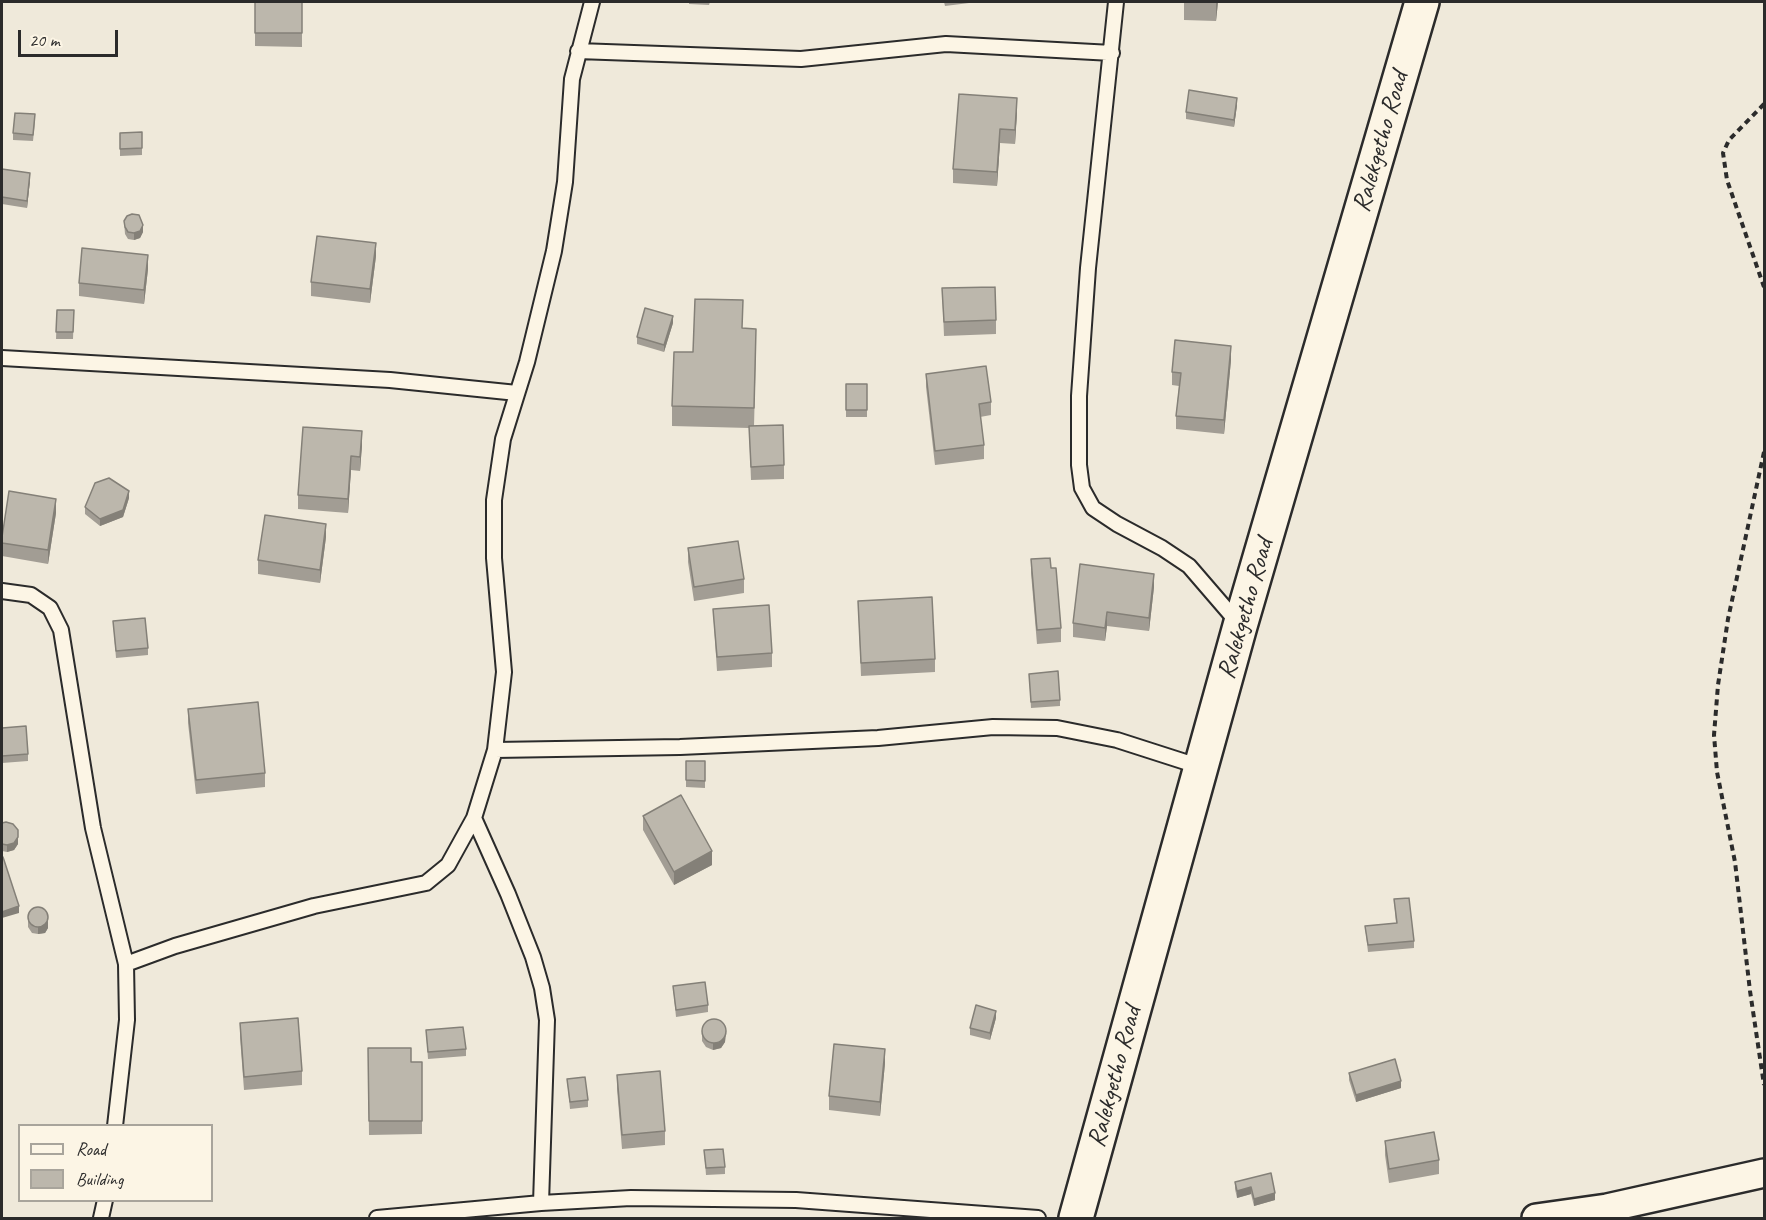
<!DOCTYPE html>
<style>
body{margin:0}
#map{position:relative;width:1766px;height:1220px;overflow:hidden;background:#efe9da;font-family:Caveat,sans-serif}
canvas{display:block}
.frame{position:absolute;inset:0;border:3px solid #2b2b2b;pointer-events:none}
.legend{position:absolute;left:18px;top:1124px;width:195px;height:78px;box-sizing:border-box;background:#fcf5e5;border:2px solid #a8a49b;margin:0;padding:8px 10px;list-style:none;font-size:18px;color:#2b2b2b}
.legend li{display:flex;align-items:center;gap:12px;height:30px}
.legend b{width:30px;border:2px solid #a8a49b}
.scale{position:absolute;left:18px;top:30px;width:100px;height:27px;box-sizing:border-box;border:3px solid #2b2b2b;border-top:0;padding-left:8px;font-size:18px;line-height:21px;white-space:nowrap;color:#2b2b2b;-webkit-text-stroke:4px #fcf5e5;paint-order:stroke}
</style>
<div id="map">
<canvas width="1766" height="1220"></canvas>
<div class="frame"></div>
<ul class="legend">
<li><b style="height:8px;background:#fcf5e5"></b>Road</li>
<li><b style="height:16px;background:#bcb7ac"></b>Building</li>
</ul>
<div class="scale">20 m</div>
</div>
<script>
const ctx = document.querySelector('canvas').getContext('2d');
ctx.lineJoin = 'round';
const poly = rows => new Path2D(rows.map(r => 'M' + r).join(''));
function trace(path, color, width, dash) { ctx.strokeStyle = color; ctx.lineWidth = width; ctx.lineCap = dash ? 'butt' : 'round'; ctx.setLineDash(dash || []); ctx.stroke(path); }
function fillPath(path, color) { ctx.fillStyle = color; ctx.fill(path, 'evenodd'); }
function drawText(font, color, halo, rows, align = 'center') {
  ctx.font = font + ' Caveat,sans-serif'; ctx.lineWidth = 5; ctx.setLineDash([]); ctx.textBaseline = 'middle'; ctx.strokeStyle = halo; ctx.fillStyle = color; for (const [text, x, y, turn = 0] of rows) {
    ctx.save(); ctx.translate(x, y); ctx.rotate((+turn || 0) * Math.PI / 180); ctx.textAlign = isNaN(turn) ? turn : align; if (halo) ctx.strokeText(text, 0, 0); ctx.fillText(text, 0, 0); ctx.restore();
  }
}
const service = poly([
 [1116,2,1088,268,1079,396,1079,465,1082,488,1093,508,1117,524,1162,548,1189,566,1239,624],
 [578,51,801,59,946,44,1112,53],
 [2,358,390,380,517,393],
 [2,591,31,595,50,608,61,630,93,828,126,964],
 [495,750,680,747,878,738,993,727,1057,728,1117,740,1201,767],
 [474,818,508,894,533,957,542,988,547,1020,541,1203],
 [115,1126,127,1020,126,964,175,946,314,906,426,883,448,865,474,818,495,750,504,672,494,558,494,500,503,439,527,362,554,251,565,182,572,79,592,2],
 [101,1218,105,1200],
 [377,1218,541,1203,631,1198,796,1200,1038,1218]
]);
const minor = poly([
 [1536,1218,1607,1208,1764,1173]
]);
const secondary = poly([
 [1076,1218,1240,626,1422,2]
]);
trace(service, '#2b2b2b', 18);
trace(minor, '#2b2b2b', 32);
trace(secondary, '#2b2b2b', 38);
trace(poly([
 [1764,104,1729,140,1723,153,1727,180,1764,287],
 [1764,452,1728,619,1718,685,1714,735,1717,772,1735,862,1750,991,1764,1085]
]), '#2b2b2b', 4, [6, 4.5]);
trace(service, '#fcf5e5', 14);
trace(minor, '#fcf5e5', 27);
trace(secondary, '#fcf5e5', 33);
fillPath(poly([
 [255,2,302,2,302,47,255,46],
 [689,2,710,2,709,5,689,4],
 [944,2,977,2,945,6],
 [1184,2,1218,2,1216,21,1184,20],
 [1237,105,1234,127,1186,119,1186,112],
 [1017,112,1015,144,1000,143,997,186,953,183,953,169],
 [35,121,33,141,13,140,13,133],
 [142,132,142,155,120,156,120,133],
 [2,169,30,180,27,208,2,204],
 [124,221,143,232,140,238,134,240,128,239,125,234],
 [376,256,370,303,311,296,311,282],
 [148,269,144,304,79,296,79,283],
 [942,288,996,320,996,334,944,336],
 [57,310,74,310,73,339,56,339],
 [673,323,664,352,637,344,637,337],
 [742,328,756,349,754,426,784,465,784,479,751,480,749,428,672,426,672,406,693,352],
 [1231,360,1224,434,1176,429,1176,416,1179,386,1172,385,1172,372],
 [926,374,991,402,991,415,980,417,984,445,984,459,935,465,926,387],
 [846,384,867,384,867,417,846,417],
 [362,445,360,471,351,470,348,513,298,509,298,495],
 [129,498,123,517,100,526,85,514,85,507],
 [56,513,48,564,2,556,2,537],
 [326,537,320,583,258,574,258,560],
 [688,548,744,579,744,593,694,601,688,562],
 [1031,559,1051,568,1061,628,1061,642,1037,644,1031,573],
 [1154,587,1149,631,1107,626,1105,641,1073,637,1073,623],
 [858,601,935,659,935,672,861,676],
 [713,609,772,653,772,667,717,671],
 [113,621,148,648,148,655,116,658],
 [1029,674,1060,700,1060,706,1031,708],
 [188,709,265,773,265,787,196,794,188,723],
 [2,728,28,754,28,761,2,763],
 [686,761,705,761,705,788,686,787],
 [643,816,712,865,674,885,643,830],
 [2,823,18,830,18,844,14,850,7,852,2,851],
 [1394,899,1414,941,1414,948,1368,952,1365,926,1396,923],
 [48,914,48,928,45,933,38,934,32,933,28,927,28,920],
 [673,986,708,1005,708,1012,676,1017],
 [996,1018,990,1040,970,1035,970,1028],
 [240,1023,302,1071,302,1085,244,1090,240,1037],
 [702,1027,726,1034,725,1042,721,1048,713,1050,706,1047,702,1041],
 [426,1030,466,1049,466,1056,428,1059],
 [368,1048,411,1062,422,1062,422,1134,369,1135],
 [885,1063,880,1116,829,1110,829,1096],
 [1349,1073,1401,1088,1356,1102,1349,1080],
 [617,1075,665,1131,665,1145,622,1149,617,1089],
 [567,1079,588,1100,588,1107,570,1109],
 [1385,1141,1439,1160,1439,1174,1389,1183,1385,1155],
 [704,1150,725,1167,725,1174,706,1175],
 [1271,1173,1275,1200,1254,1206,1251,1194,1237,1198,1235,1189,1235,1182]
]), '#a29d94');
fillPath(poly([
 [1216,2,1218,2,1216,21],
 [1017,98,1017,112,1015,144,1015,130],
 [1237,98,1237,105,1234,127,1234,120],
 [1000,129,1000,143,997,186,997,172],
 [30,173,30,180,27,208,27,201],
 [143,225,143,232,140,238,134,240,134,233],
 [376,243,376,256,370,303,370,289],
 [148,255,148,269,144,304,144,290],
 [673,316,673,323,664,352,664,345],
 [1231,346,1231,360,1224,434,1224,420],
 [362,431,362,445,360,471,360,457],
 [351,456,351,470,348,513,348,499],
 [129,491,129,498,123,517,100,526,100,519],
 [56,499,56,513,48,564,48,550],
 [326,524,326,537,320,583,320,570],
 [1154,574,1154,587,1149,631,1149,618],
 [1107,612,1107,626,1105,641,1105,628],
 [18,837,18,844,14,850,7,852,7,845],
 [712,851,712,865,674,885,674,872],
 [19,906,19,913,2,918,2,912],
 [48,921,48,928,45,933,38,934,38,927],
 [996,1011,996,1018,990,1040,990,1033],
 [726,1027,725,1042,721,1048,713,1050,713,1043],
 [885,1049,885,1063,880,1116,880,1102],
 [1401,1081,1401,1088,1356,1102,1356,1095],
 [1251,1187,1251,1194,1237,1198,1237,1191],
 [1275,1193,1275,1200,1254,1206,1254,1199]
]), '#848078');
const building = poly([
 [255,2,302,2,302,33,255,33,255,2],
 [1189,90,1237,98,1234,120,1186,112,1189,90],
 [959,94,1017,98,1015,130,1000,129,997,172,953,169,959,94],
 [15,113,35,114,33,135,13,133,15,113],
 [142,132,142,148,120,149,120,133,142,132],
 [2,169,30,173,27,201,2,197,2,169],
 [132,214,139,215,143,225,140,231,134,233,128,232,125,227,124,221,127,216,132,214],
 [317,236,376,243,370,289,311,282,317,236],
 [82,248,148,255,144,290,79,283,82,248],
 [995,287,996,320,944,322,942,288,995,287],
 [695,299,743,300,742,328,756,329,754,408,672,406,674,352,693,352,695,299],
 [645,308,673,316,664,345,637,337,645,308],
 [57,310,74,310,73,332,56,332,57,310],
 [1175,340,1231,346,1224,420,1176,416,1181,373,1172,372,1175,340],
 [986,366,991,402,979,404,984,445,935,451,926,374,986,366],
 [846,384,867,384,867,410,846,410,846,384],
 [783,425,784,465,751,467,749,426,783,425],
 [303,427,362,431,360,457,351,456,348,499,298,495,303,427],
 [109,478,129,491,123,510,100,519,85,507,95,483,109,478],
 [9,491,56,499,48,550,2,543,2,537,9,491],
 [265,515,326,524,320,570,258,560,265,515],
 [738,541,744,579,694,587,688,548,738,541],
 [1050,558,1051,568,1056,568,1061,628,1037,630,1031,559,1050,558],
 [1080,564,1154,574,1149,618,1107,612,1105,628,1073,623,1080,564],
 [932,597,935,659,861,663,858,601,932,597],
 [769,605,772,653,717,657,713,609,769,605],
 [145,618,148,648,116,651,113,621,145,618],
 [1058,671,1060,700,1031,702,1029,674,1058,671],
 [258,702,265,773,196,780,188,709,258,702],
 [26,726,28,754,2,756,2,728,26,726],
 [686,761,705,761,705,781,686,780,686,761],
 [681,795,712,851,674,872,643,816,681,795],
 [6,822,13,824,18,830,18,837,14,843,7,845,2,844,2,823,6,822],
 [3,857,19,906,2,912,2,858,3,857],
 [1409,898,1414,941,1368,945,1365,926,1397,923,1394,899,1409,898],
 '28 917a10 10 0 1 1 20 0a10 10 0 1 1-20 0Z',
 [705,982,708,1005,676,1010,673,986,705,982],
 [976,1005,996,1011,990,1033,970,1028,976,1005],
 [298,1018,302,1071,244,1077,240,1023,298,1018],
 '702 1031a12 12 0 1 1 24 0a12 12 0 1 1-24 0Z',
 [463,1027,466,1049,428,1052,426,1030,463,1027],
 [834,1044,885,1049,880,1102,829,1096,834,1044],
 [368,1048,411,1048,411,1062,422,1062,422,1121,369,1121,368,1048],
 [1395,1059,1401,1081,1356,1095,1349,1073,1395,1059],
 [660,1071,665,1131,622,1135,617,1075,660,1071],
 [585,1077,588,1100,570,1102,567,1079,585,1077],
 [1434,1132,1439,1160,1389,1169,1385,1141,1434,1132],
 [723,1149,725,1167,706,1168,704,1150,723,1149],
 [1271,1173,1275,1193,1254,1199,1251,1187,1237,1191,1235,1182,1271,1173]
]);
fillPath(building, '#bcb7ac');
trace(building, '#848078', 1.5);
drawText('26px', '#2b2b2b', '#fcf5e5', [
 ["Ralekgetho Road",1381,142,-74],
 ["Ralekgetho Road",1246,609,-74],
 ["Ralekgetho Road",1115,1077,-75]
]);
</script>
